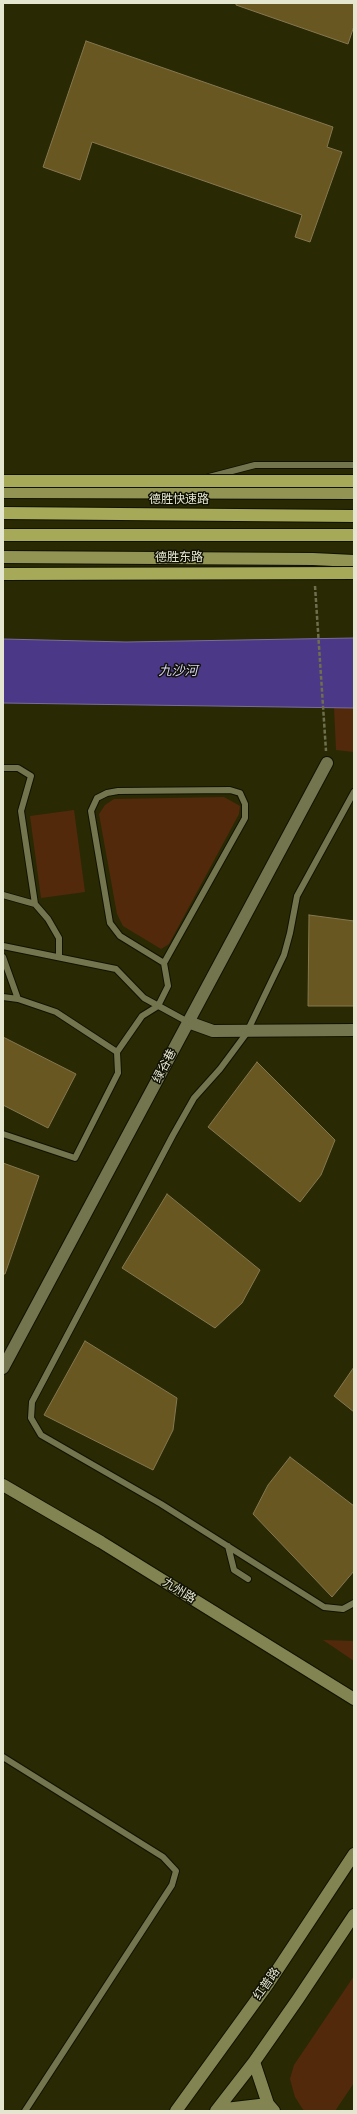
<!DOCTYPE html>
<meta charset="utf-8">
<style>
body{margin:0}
#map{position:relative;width:357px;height:2114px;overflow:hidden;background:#292a03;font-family:Signika,sans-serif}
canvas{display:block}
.frame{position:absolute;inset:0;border:4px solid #e4e6d0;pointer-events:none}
</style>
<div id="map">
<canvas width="357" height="2114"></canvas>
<div class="frame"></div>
</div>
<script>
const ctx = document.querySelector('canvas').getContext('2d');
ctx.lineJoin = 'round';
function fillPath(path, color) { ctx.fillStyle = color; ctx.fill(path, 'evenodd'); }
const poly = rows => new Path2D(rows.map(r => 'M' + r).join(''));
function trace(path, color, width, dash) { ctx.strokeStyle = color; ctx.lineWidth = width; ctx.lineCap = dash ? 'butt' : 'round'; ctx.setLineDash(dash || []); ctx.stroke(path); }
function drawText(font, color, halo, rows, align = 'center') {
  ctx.font = font + ' Signika,"Noto Sans SC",sans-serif'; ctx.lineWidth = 3; ctx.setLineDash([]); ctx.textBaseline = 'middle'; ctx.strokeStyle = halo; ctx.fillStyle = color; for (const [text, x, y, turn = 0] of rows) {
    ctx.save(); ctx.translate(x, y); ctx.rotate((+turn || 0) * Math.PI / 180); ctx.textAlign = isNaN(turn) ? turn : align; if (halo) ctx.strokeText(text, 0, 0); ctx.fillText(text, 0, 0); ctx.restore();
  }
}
fillPath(poly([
 [334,707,354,708,354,752,336,750],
 [224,797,240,806,239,814,169,944,161,949,123,926,117,914,99,814,105,805,114,799],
 [74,810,85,892,41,898,30,816],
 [323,1640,354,1641,354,1661],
 [354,1976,354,2083,335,2111,304,2111,295,2097,290,2079,294,2065]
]), '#53290c');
const water = poly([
 [354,638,354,708,3,703,3,639,126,642,354,638]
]);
fillPath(water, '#4b3886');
trace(water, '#796c9c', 1);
const building = poly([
 [236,3,354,3,354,26,348,44,236,5,236,3],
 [86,41,333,127,327,147,342,152,310,242,295,237,302,215,92,142,80,180,43,167,86,41],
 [309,915,354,921,354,1006,308,1006,309,915],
 [3,1037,76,1074,48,1128,3,1105,3,1037],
 [257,1062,335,1140,321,1175,300,1202,208,1127,257,1062],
 [3,1163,39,1176,5,1274,3,1274,3,1163],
 [167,1194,260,1270,242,1303,215,1328,122,1268,167,1194],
 [85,1341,177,1398,173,1430,153,1470,44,1415,85,1341],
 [354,1367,354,1412,334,1396,354,1367],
 [290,1457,354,1506,354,1571,332,1597,253,1514,268,1485,290,1457]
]);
fillPath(building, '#685721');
trace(building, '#857751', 1);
const lane = poly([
 [209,477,255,465,354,465],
 [3,768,18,768,31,776,21,811,35,904],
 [354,792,297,896,290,933,284,955,246,1034,220,1069,194,1098,173,1135,32,1402,31,1418,41,1435,161,1504,324,1607,343,1609,354,1603],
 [3,895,35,904,48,919,59,938,59,957],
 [3,946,116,969,144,998,188,1022],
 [3,957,18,999],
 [3,997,18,999,56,1012,117,1052],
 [3,1134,75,1158,118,1073,117,1052,142,1016,158,1006,168,986,164,963,120,936,110,923,91,811,97,798,107,793,118,791,230,790,240,793,245,804,245,818,164,963],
 [228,1546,234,1570,248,1579],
 [3,1757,163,1857,176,1871,172,1885,25,2111]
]);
const street = poly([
 [188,1022,213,1031,354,1030],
 [3,1368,327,763]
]);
const secondary = poly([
 [3,1485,101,1542,354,1699],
 [254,2062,268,2104,274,2111],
 [217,2110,268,2104],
 [176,2111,268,1984,354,1854],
 [216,2111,254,2062,298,1999,354,1915]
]);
const primary = poly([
 [3,492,354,493],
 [3,557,313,559,354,561]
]);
const highway = poly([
 [3,513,354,516],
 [3,535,354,535]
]);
trace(lane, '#111200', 8);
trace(street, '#111200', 14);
trace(secondary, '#111200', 14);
trace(primary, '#111200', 14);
trace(highway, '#111200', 14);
trace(poly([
 [315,586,326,751]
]), '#6d6f4e', 2.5, [4, 2]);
trace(lane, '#73754f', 6);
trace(street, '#73754f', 12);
trace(secondary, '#828552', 12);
trace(primary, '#929454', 12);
trace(highway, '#a6a958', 12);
const highwayBridge = poly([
 [3,481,354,481],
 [3,574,354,573]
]);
trace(highwayBridge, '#111200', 14, []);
trace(highwayBridge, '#a6a958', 12);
drawText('12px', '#e4e6d0', '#111104', [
 ["德胜快速路",179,500],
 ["德胜东路",179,558],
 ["绿谷巷",165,1066,-62],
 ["九州路",179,1591,32],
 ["红普路",267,1984,-55]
]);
drawText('italic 13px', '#d7d1ff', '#111104', [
 ["九沙河",178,672]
]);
</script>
